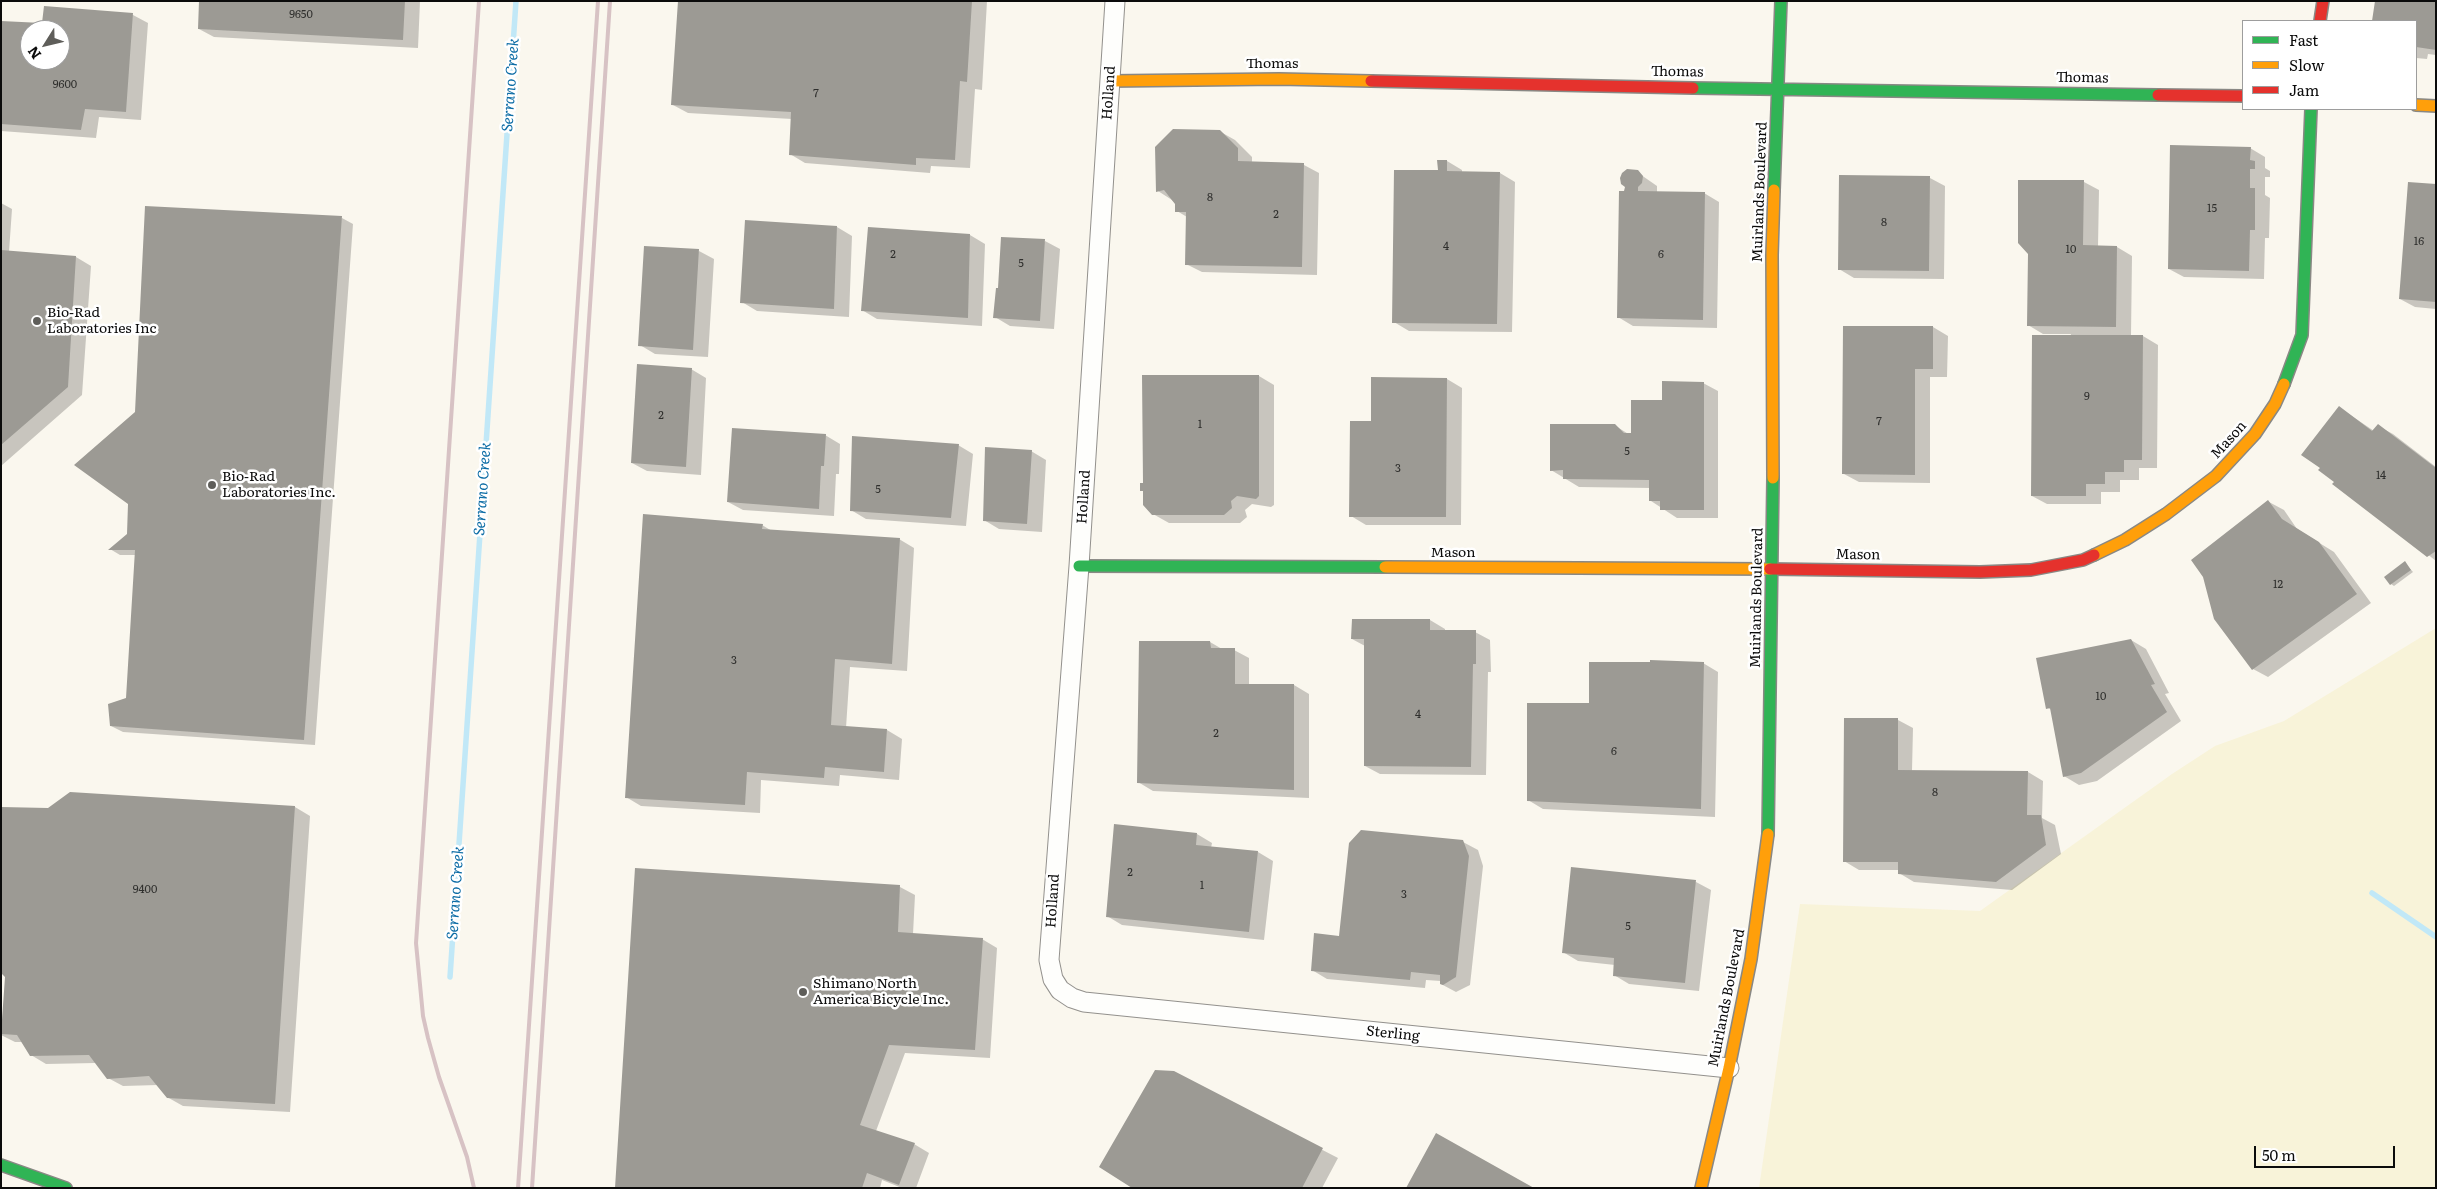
<!DOCTYPE html>
<style>
body{margin:0}
#map{position:relative;width:2437px;height:1189px;overflow:hidden;background:#faf7ee;font-family:Literata,serif}
canvas{display:block}
.frame{position:absolute;inset:0;border:2px solid #0b0b0b;pointer-events:none}
.legend{position:absolute;left:2242px;top:20px;width:175px;height:90px;box-sizing:border-box;background:#fff;border:1px solid #9d9d9d;margin:0;padding:6px 9px;list-style:none;font-size:15px;color:#0b0b0b}
.legend li{display:flex;align-items:center;gap:10px;height:25px}
.legend b{width:25px;border:1px solid #9d9d9d}
.north{position:absolute;left:20px;top:20px;width:50px;height:50px;box-sizing:border-box;background:#fff;border:1px solid #9d9d9d;border-radius:50%;rotate:234deg;font-size:14px;font-weight:700;line-height:20px;text-align:center;color:#0b0b0b}
.north::after{content:'';display:block;margin:auto;width:18px;height:22px;background:#5f5e5a;clip-path:polygon(50% 0,100% 100%,50% 72%,0 100%)}
.scale{position:absolute;left:2254px;top:1146px;width:141px;height:22px;box-sizing:border-box;border:2px solid #0b0b0b;border-top:0;padding-left:6px;font-size:15px;line-height:18px;white-space:nowrap;color:#0b0b0b;-webkit-text-stroke:4px #fff;paint-order:stroke}
</style>
<div id="map">
<canvas width="2437" height="1189"></canvas>
<div class="frame"></div>
<ul class="legend">
<li><b style="height:6px;background:#30b455"></b>Fast</li>
<li><b style="height:6px;background:#ff9f0a"></b>Slow</li>
<li><b style="height:6px;background:#e5322d"></b>Jam</li>
</ul>
<div class="north">N</div>
<div class="scale">50 m</div>
</div>
<script>
const ctx = document.querySelector('canvas').getContext('2d');
ctx.lineJoin = 'round';
function fillPath(path, color) { ctx.fillStyle = color; ctx.fill(path, 'evenodd'); }
const poly = rows => new Path2D(rows.map(r => 'M' + r).join(''));
function trace(path, color, width, dash) { ctx.strokeStyle = color; ctx.lineWidth = width; ctx.lineCap = dash ? 'butt' : 'round'; ctx.setLineDash(dash || []); ctx.stroke(path); }
function drawText(font, color, halo, rows, align = 'center') {
  ctx.font = font + ' Literata,serif'; ctx.lineWidth = 5; ctx.setLineDash([]); ctx.textBaseline = 'middle'; ctx.strokeStyle = halo; ctx.fillStyle = color; for (const [text, x, y, turn = 0] of rows) {
    ctx.save(); ctx.translate(x, y); ctx.rotate((+turn || 0) * Math.PI / 180); ctx.textAlign = isNaN(turn) ? turn : align; if (halo) ctx.strokeText(text, 0, 0); ctx.fillText(text, 0, 0); ctx.restore();
  }
}
fillPath(poly([
 [2436,628,2436,1188,1759,1188,1800,904,1980,911,2172,774,2215,746,2284,721]
]), '#f8f3d9');
fillPath(poly([
 [200,1,420,1,418,48,214,37,199,29],
 [679,1,987,1,982,90,975,89,970,168,931,166,930,173,805,163,790,154,792,119,688,113,673,105],
 [2376,1,2436,1,2436,55,2428,54,2427,59,2416,58,2416,21,2373,21],
 [45,8,133,15,148,23,141,120,99,117,96,138,1,131,1,22,43,24],
 [30,30,60,30,60,60,30,60],
 [1219,131,1235,140,1252,157,1252,163,1304,165,1319,173,1317,275,1202,272,1186,264,1187,217,1177,211,1176,204,1172,200,1158,191],
 [2250,148,2265,157,2265,168,2270,171,2270,177,2265,177,2265,195,2270,198,2269,238,2265,238,2264,279,2184,277,2169,269],
 [1447,161,1462,170,1462,172,1500,173,1515,182,1512,332,1409,331,1394,322,1439,172],
 [1634,170,1657,186,1657,193,1704,193,1719,202,1717,328,1633,326,1618,317,1626,192],
 [1930,178,1945,186,1944,279,1854,278,1839,269],
 [2084,182,2099,190,2098,247,2117,247,2132,256,2131,336,2143,336,2158,345,2157,468,2139,468,2139,480,2120,480,2120,492,2101,492,2101,504,2047,504,2032,496,2071,334,2043,334,2028,325],
 [2436,185,2436,309,2415,307,2400,299],
 [1,203,12,209,9,252,76,257,91,266,82,395,1,466],
 [342,218,353,224,315,745,123,732,111,726,127,699,136,555,120,555,110,549,128,535,137,413],
 [837,227,852,236,849,317,757,311,742,302],
 [970,235,985,244,982,326,877,319,862,310],
 [1045,241,1060,249,1054,329,1010,326,995,317],
 [699,251,714,259,708,357,655,354,640,345],
 [1933,327,1948,336,1947,377,1930,377,1930,483,1859,482,1844,474],
 [691,369,706,378,701,475,647,471,632,463],
 [1259,376,1274,385,1274,505,1271,507,1252,504,1245,510,1247,517,1240,523,1169,523,1153,514,1145,492,1142,490],
 [1447,379,1462,388,1461,525,1366,525,1351,516,1372,423],
 [1703,383,1718,391,1718,518,1677,518,1651,501,1651,488,1579,487,1551,470,1614,425,1630,435,1663,402],
 [2340,408,2374,431,2378,426,2393,434,2436,467,2436,561,2335,481],
 [825,435,840,444,839,474,836,474,834,516,743,510,728,502],
 [958,445,973,454,966,526,866,519,851,510],
 [1031,451,1046,460,1042,532,999,529,984,520],
 [2269,502,2284,510,2297,529,2334,552,2371,603,2268,677,2253,669],
 [762,525,772,531,899,539,914,548,907,671,850,667,846,728,887,730,902,739,899,780,840,775,839,786,761,780,760,813,641,806,626,797],
 [2405,563,2413,572,2394,586,2391,584],
 [1353,620,1430,620,1445,629,1445,631,1475,632,1490,640,1491,672,1488,672,1486,775,1380,774,1365,766,1365,646,1352,639],
 [2131,640,2146,649,2169,693,2165,694,2181,721,2097,781,2079,785,2064,776,2052,710,2048,708],
 [1210,642,1222,649,1234,650,1249,658,1249,685,1294,685,1309,694,1309,798,1153,791,1138,782],
 [1703,663,1718,672,1715,817,1543,809,1528,800],
 [1898,720,1913,728,1912,771,2028,772,2043,781,2042,818,2055,825,2061,854,2012,890,1914,882,1899,873,1899,870,1859,870,1844,861],
 [295,807,310,816,290,1112,183,1106,167,1097,158,1085,123,1086,108,1078,96,1063,46,1064,31,1055,23,1042,15,1042,1,1035,6,976,48,809],
 [1197,834,1212,843,1211,848,1258,852,1273,861,1264,940,1122,925,1107,916],
 [1463,842,1478,850,1483,866,1470,985,1456,992,1441,984,1441,981,1426,980,1425,988,1327,979,1312,970,1341,937],
 [636,869,900,887,915,895,913,934,982,939,997,948,990,1058,905,1053,876,1131,914,1144,929,1153,916,1188,902,1188,882,1180,880,1188,616,1188],
 [1696,882,1711,890,1699,991,1629,984,1614,975,1615,965,1578,961,1563,952],
 [1174,1073,1338,1158,1322,1188,1135,1188]
]), '#0003');
trace(poly([
 [2372,893,2436,937],
 [450,977,516,1]
]), '#c1e8f7', 5.5);
fillPath(poly([
 [199,1,405,1,403,40,198,29],
 [678,1,972,1,967,82,960,81,955,160,916,158,916,165,789,155,791,112,671,105],
 [2375,1,2436,1,2436,50,2416,47,2416,21,2372,21],
 [44,6,133,13,126,112,85,109,81,130,1,124,1,21,42,23],
 [30,30,60,30,60,60,30,60],
 [1173,129,1220,130,1238,148,1238,161,1304,163,1302,267,1185,265,1186,212,1175,212,1175,204,1164,190,1156,192,1155,147],
 [2170,145,2251,147,2250,160,2255,161,2255,169,2250,169,2250,188,2255,188,2255,230,2250,230,2249,271,2168,269],
 [1437,160,1447,160,1447,171,1500,172,1497,324,1392,323,1394,170,1438,170],
 [1627,169,1638,170,1643,176,1642,183,1638,187,1638,191,1705,192,1703,320,1617,318,1619,191,1624,191,1625,187,1621,184,1620,178,1622,173],
 [1839,175,1930,176,1929,271,1838,270],
 [2018,180,2084,180,2083,245,2117,246,2116,327,2027,326,2028,254,2018,243],
 [2408,182,2436,184,2436,302,2399,299],
 [145,206,342,216,304,740,110,726,108,704,126,698,135,550,108,550,127,534,128,504,74,465,135,412],
 [745,220,837,226,834,309,740,303],
 [868,227,970,234,968,318,861,311],
 [1001,237,1045,239,1040,321,993,318,996,288,998,288],
 [644,246,699,249,693,350,638,346],
 [1,250,76,256,68,387,1,445],
 [1843,326,1933,326,1933,369,1915,369,1915,475,1842,474],
 [2032,335,2143,335,2142,460,2124,460,2124,472,2105,472,2105,484,2086,484,2086,496,2031,496],
 [637,364,692,368,686,467,631,463],
 [1142,375,1259,375,1259,496,1256,499,1237,496,1231,501,1232,508,1224,515,1152,515,1143,505,1143,491,1140,491,1140,483,1143,483],
 [1371,377,1447,378,1446,517,1349,517,1350,421,1371,421],
 [1662,381,1704,382,1704,510,1660,510,1660,501,1649,501,1649,480,1563,479,1563,470,1550,471,1550,424,1615,424,1624,433,1631,433,1631,400,1662,400],
 [2339,406,2372,431,2378,424,2436,468,2436,551,2427,557,2332,484,2334,482,2318,470,2320,468,2301,455],
 [732,428,826,434,824,466,821,466,819,509,727,502],
 [852,436,959,444,951,518,850,511],
 [985,447,1032,450,1027,524,983,521],
 [2268,500,2282,519,2319,542,2357,594,2252,670,2214,619,2203,577,2191,560],
 [643,514,763,524,762,529,900,538,892,664,835,659,831,725,887,729,884,772,825,767,824,778,747,772,745,805,625,798],
 [2405,561,2411,570,2390,585,2384,577],
 [1352,619,1430,619,1430,630,1476,630,1476,664,1473,664,1471,767,1364,766,1364,639,1351,639],
 [2131,639,2155,684,2151,685,2167,712,2081,773,2063,777,2050,708,2046,709,2036,658],
 [1139,641,1210,641,1211,648,1235,648,1235,684,1294,684,1294,790,1137,783],
 [1650,660,1704,662,1701,809,1527,801,1527,703,1589,703,1589,662,1650,662],
 [1844,718,1898,718,1898,770,2028,771,2027,815,2041,815,2046,845,1996,882,1898,874,1898,862,1843,862],
 [70,792,295,806,275,1104,167,1098,149,1076,107,1079,89,1055,30,1056,17,1035,1,1034,5,977,1,973,1,807,48,808],
 [1114,824,1197,833,1196,845,1258,851,1249,932,1106,917],
 [1361,830,1463,840,1469,856,1456,977,1443,985,1440,984,1440,975,1411,972,1410,980,1311,971,1314,933,1339,936,1349,843],
 [1571,867,1696,880,1685,983,1613,976,1614,958,1562,953],
 [635,868,900,885,898,932,983,938,975,1050,889,1045,860,1125,915,1143,899,1185,867,1173,862,1188,615,1188],
 [1155,1070,1174,1071,1323,1148,1302,1188,1132,1188,1099,1167],
 [1436,1133,1534,1188,1406,1188]
]), '#9c9a94');
const street = poly([
 [1115,1,1079,566,1049,960,1053,979,1060,990,1072,998,1084,1002,1729,1068]
]);
const fast = poly([
 [1693,88,2158,95],
 [1774,190,1781,1],
 [2284,384,2302,335,2311,109],
 [1079,566,1385,567],
 [1768,834,1773,478],
 [1,1165,66,1188]
]);
const slow = poly([
 [1110,81,1279,79,1371,81],
 [2416,105,2436,106],
 [1773,478,1772,255,1774,190],
 [2094,555,2125,540,2166,514,2216,476,2255,434,2275,404,2284,384],
 [1385,567,1770,569],
 [1701,1188,1729,1068,1751,959,1768,834]
]);
const jam = poly([
 [2320,21,2323,1],
 [1371,81,1693,88],
 [2158,95,2243,96],
 [1770,569,1980,572,2031,570,2083,560,2094,555]
]);
trace(street, '#93918d', 21);
trace(fast, '#898884', 14);
trace(slow, '#898884', 14);
trace(jam, '#898884', 14);
trace(street, '#fefefc', 19);
trace(fast, '#30b455', 11);
trace(slow, '#ff9f0a', 11);
trace(jam, '#e5322d', 11);
trace(poly([
 [474,1188,467,1157,439,1077,428,1038,423,1016,416,943,479,1],
 [518,1188,598,1],
 [532,1188,610,1]
]), '#d7c2c4', 4);
for (const [x, y, r, color] of [
 [37,321,5,"#5f5e5a"],
 [212,485,5,"#5f5e5a"],
 [803,992,5,"#5f5e5a"]
]) { const dot = new Path2D(); dot.arc(x, y, r, 0, 2 * Math.PI); ctx.fillStyle = color; ctx.fill(dot); trace(dot, '#fff', 2); }
drawText('11px', '#2f2f2d', null, [
 ["9650",301,15],
 ["9600",65,85],
 ["7",816,94],
 ["8",1210,198],
 ["15",2212,209],
 ["2",1276,215],
 ["8",1884,223],
 ["16",2419,242],
 ["4",1446,247],
 ["10",2071,250],
 ["2",893,255],
 ["6",1661,255],
 ["5",1021,264],
 ["9",2087,397],
 ["2",661,416],
 ["7",1879,422],
 ["1",1200,425],
 ["5",1627,452],
 ["3",1398,469],
 ["14",2381,476],
 ["5",878,490],
 ["12",2278,585],
 ["3",734,661],
 ["10",2101,697],
 ["4",1418,715],
 ["2",1216,734],
 ["6",1614,752],
 ["8",1935,793],
 ["2",1130,873],
 ["1",1202,886],
 ["9400",145,890],
 ["3",1404,895],
 ["5",1628,927]
]);
drawText('14px', '#0b0b0b', '#fff', [
 ["Thomas",1272,64],
 ["Thomas",1677,72,1],
 ["Thomas",2082,78,1],
 ["Holland",1109,93,-86],
 ["Muirlands Boulevard",1760,192,-88],
 ["Mason",2229,440,-48],
 ["Holland",1084,497,-86],
 ["Mason",1453,553],
 ["Mason",1858,555,1],
 ["Muirlands Boulevard",1757,598,-89],
 ["Holland",1053,901,-86],
 ["Muirlands Boulevard",1727,998,-79],
 ["Sterling",1393,1034,6]
]);
drawText('14px', '#0b0b0b', '#fff', [
 ["Bio-Rad",47,313],
 ["Laboratories Inc",47,329],
 ["Bio-Rad",222,477],
 ["Laboratories Inc.",222,493],
 ["Shimano North",813,984],
 ["America Bicycle Inc.",813,1000]
], 'left');
drawText('italic 15px', '#0c6ca5', '#fff', [
 ["Serrano Creek",511,85,-86],
 ["Serrano Creek",483,489,-86],
 ["Serrano Creek",456,893,-86]
]);
</script>
